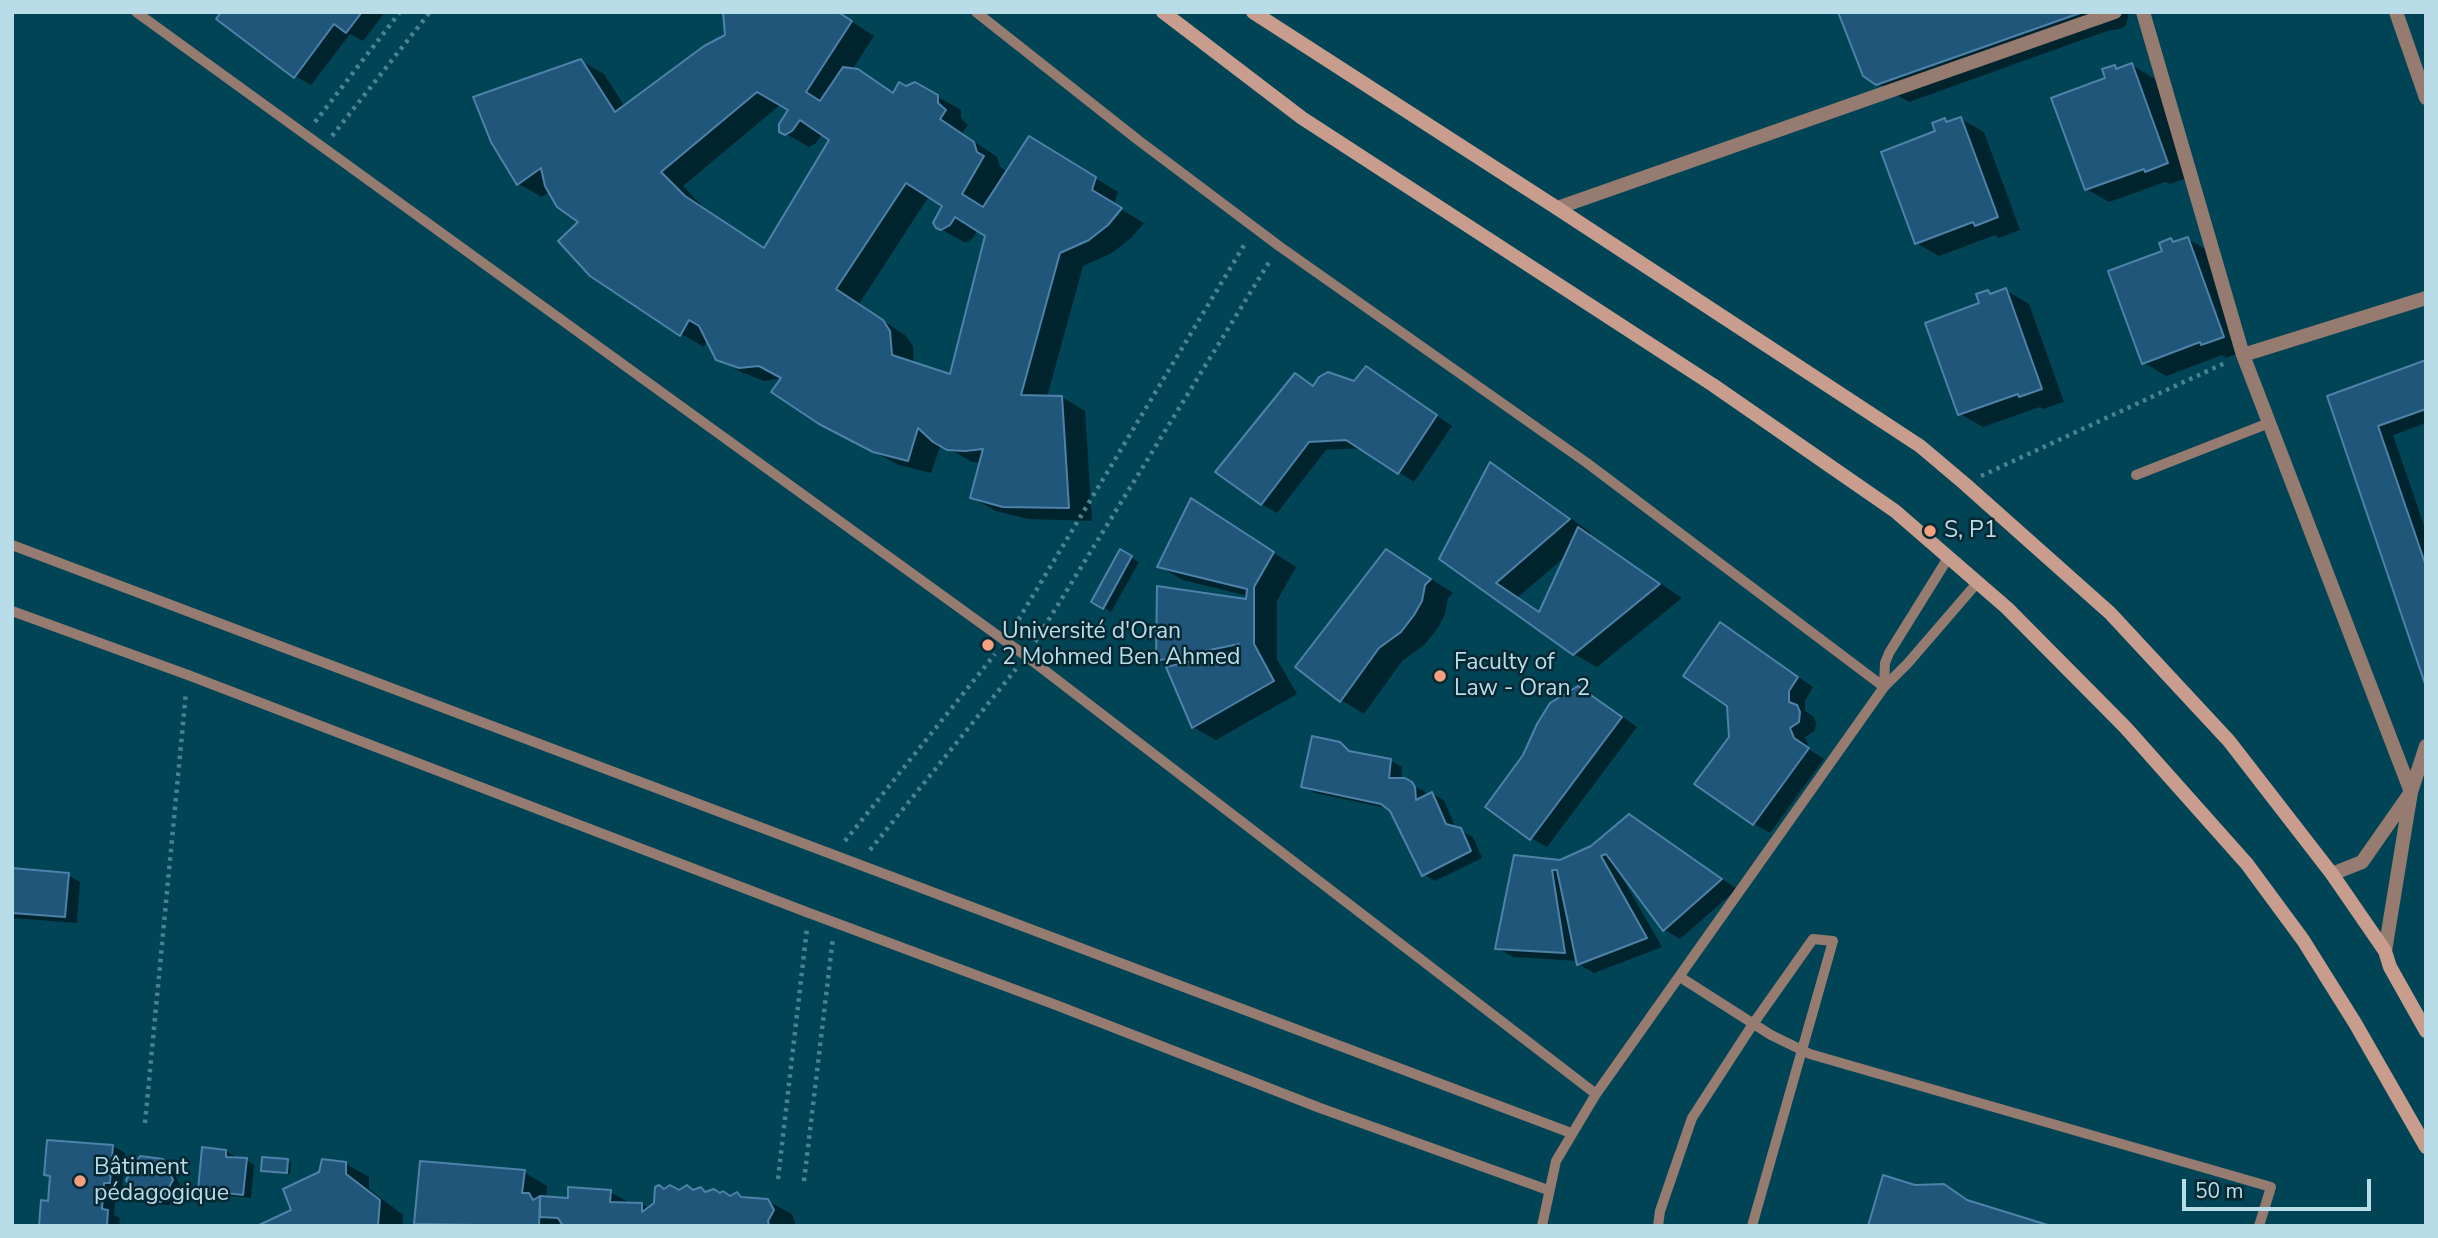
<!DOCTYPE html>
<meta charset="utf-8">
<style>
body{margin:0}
#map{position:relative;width:2438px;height:1238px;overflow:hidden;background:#045;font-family:"Nunito Sans",sans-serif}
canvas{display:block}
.frame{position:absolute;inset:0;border:14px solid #b9dce9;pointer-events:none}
.scale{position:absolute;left:2182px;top:1179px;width:189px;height:32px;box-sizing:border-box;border:4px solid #b9dce9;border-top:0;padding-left:9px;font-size:21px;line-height:24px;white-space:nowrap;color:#b9dce9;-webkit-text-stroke:5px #072832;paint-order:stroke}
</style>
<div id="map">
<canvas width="2438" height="1238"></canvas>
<div class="frame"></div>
<div class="scale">50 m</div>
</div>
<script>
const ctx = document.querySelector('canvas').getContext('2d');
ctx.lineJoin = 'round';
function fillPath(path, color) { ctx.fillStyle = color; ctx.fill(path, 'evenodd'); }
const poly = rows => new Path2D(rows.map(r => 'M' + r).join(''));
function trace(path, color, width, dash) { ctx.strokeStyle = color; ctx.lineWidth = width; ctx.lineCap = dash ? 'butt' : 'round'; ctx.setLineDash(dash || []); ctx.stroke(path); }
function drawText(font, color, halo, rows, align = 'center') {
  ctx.font = font + ' "Nunito Sans",sans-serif'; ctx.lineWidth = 5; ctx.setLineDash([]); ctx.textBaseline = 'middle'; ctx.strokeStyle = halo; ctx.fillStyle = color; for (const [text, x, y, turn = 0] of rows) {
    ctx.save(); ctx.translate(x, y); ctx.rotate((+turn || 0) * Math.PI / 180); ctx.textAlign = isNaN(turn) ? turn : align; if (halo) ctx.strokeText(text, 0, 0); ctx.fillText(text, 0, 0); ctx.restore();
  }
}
fillPath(poly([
 [223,12,385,12,363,41,350,34,311,85,295,76,219,18],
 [837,12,874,36,852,70,858,70,894,93,915,84,961,110,961,118,968,125,962,133,997,157,1000,167,1008,172,1053,152,1118,192,1114,205,1144,223,1131,238,1112,253,1083,266,1047,397,1062,397,1085,411,1092,521,1028,519,996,511,972,498,981,463,972,462,941,444,931,473,899,465,844,436,782,378,764,381,741,372,717,358,708,340,704,347,681,334,581,222,550,191,542,197,519,184,581,61,604,74,625,107],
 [781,104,791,110,781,131,809,147,815,144,823,133,832,139,765,249,708,212,683,186],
 [929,196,945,205,937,227,966,243,973,238,978,229,987,235,951,376,914,364,913,346,906,336,859,304],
 [1840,12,2129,12,2129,13,2126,25,2120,29,2107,31,1909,102,1864,75],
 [2132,65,2155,79,2190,177,2170,184,2165,182,2109,202,2086,189,2108,79,2114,67,2119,70],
 [1961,119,1984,132,2020,230,1999,238,1995,235,1939,256,1916,243,1937,133,1944,120,1949,123],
 [2188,239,2211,252,2247,350,2226,358,2222,355,2166,376,2143,362,2171,240,2176,243],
 [2005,290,2029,304,2064,402,2043,409,2040,407,1983,427,1960,414,1988,292,1993,295],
 [2426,362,2426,423,2393,435,2426,531,2426,681,2329,397],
 [1367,368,1452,426,1414,482,1362,448,1326,450,1277,513,1261,504,1296,375,1315,387,1328,374,1342,377,1354,383],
 [1491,464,1514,477,1591,533,1589,535,1682,598,1597,667,1574,654,1441,558],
 [1567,555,1540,613,1517,598],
 [1192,500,1296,567,1277,601,1277,659,1297,694,1216,740,1193,727,1172,668,1158,660,1247,601,1248,596,1183,580,1160,567],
 [1387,551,1453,593,1448,598,1445,614,1438,628,1424,645,1402,661,1364,714,1341,700],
 [1121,552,1139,562,1111,612,1093,601],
 [1720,624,1813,687,1805,701,1805,711,1813,716,1816,723,1815,731,1805,737,1810,750,1824,759,1770,833,1754,824,1731,738],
 [1594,697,1637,727,1547,847,1531,838],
 [1339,744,1355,754,1390,760,1402,767,1401,780,1424,791,1428,796,1432,794,1444,800,1456,829,1473,837,1482,858,1435,881,1423,874,1391,809,1315,793,1303,786],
 [1629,816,1737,889,1680,939,1665,930,1622,871,1619,872,1662,947,1594,973,1578,964,1578,961,1513,957,1497,948,1516,857,1560,861,1592,848],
 [12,870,68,875,80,882,77,923,12,918],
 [113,1146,125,1153,122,1189,116,1189,114,1215,120,1218,119,1226,41,1226,50,1203,52,1178,46,1174],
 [226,1151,234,1156,233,1159,247,1160,254,1165,251,1198,208,1194,200,1189],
 [264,1159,288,1161,291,1163,290,1174,266,1172,263,1170],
 [162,1160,170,1165,180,1185,169,1205,146,1204,138,1199],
 [346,1164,369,1177,369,1189,403,1215,402,1226,261,1226,293,1211],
 [524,1172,547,1186,546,1198,569,1200,610,1192,632,1204,642,1204,649,1209,665,1191,701,1189,707,1193,731,1197,737,1194,746,1199,768,1201,792,1214,796,1225,420,1226,416,1223]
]), '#0007');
const building = poly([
 [221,12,362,12,346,33,334,24,294,78,216,19,221,12],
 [723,12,838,12,852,21,806,92,820,101,843,67,858,69,893,93,899,82,906,86,915,82,938,95,938,103,946,110,940,119,974,142,977,152,984,156,962,194,983,207,1029,136,1096,177,1092,190,1122,208,1108,225,1089,240,1060,253,1021,395,1062,396,1069,508,1003,507,970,498,983,449,965,451,947,450,933,442,918,428,908,461,873,452,819,424,771,392,781,378,759,366,739,368,716,360,699,326,689,320,680,336,590,276,558,241,578,222,557,207,545,186,541,168,517,185,491,142,473,97,581,59,615,112,704,46,725,35,723,12],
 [757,92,788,110,779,124,779,132,785,135,792,131,800,120,829,140,764,248,685,196,661,172,757,92],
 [906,183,942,206,933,223,936,228,941,230,950,225,955,217,985,236,950,374,892,355,890,331,883,320,836,289,906,183],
 [1838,12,2083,12,1876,85,1863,76,1838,12],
 [2132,63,2168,163,2145,172,2144,169,2085,190,2051,98,2105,78,2102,69,2115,65,2116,69,2132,63],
 [1961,117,1998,217,1975,226,1973,222,1915,244,1881,152,1935,131,1932,123,1945,118,1946,122,1961,117],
 [2188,237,2224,337,2201,345,2200,342,2142,364,2108,271,2162,251,2159,243,2171,238,2173,242,2188,237],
 [2006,288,2042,389,2019,397,2018,394,1958,415,1925,323,1979,303,1976,294,1988,290,1990,294,2006,288],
 [2426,360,2426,409,2378,426,2426,566,2426,687,2327,396,2426,360],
 [1366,366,1437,415,1398,474,1346,440,1309,442,1261,505,1215,472,1295,373,1313,386,1319,377,1328,372,1354,381,1366,366],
 [1490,462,1570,519,1496,583,1539,612,1578,527,1660,584,1573,655,1439,559,1490,462],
 [1191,498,1274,552,1254,587,1254,644,1274,681,1192,728,1166,667,1239,650,1239,644,1156,661,1157,586,1246,599,1247,589,1157,567,1191,498],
 [1120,549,1132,556,1103,609,1091,602,1120,549],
 [1386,549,1431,579,1425,585,1422,601,1414,615,1401,632,1379,648,1340,702,1295,667,1386,549],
 [1720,622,1798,677,1789,691,1789,702,1797,705,1800,712,1799,722,1790,728,1794,738,1809,748,1753,825,1694,784,1729,737,1727,706,1683,676,1720,622],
 [1578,686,1622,717,1530,840,1485,807,1523,755,1537,724,1550,703,1578,686],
 [1312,736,1340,742,1349,751,1391,759,1389,778,1405,778,1412,782,1415,787,1416,800,1432,792,1446,824,1461,828,1471,851,1422,876,1390,811,1381,804,1301,787,1312,736],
 [1629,814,1722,879,1663,931,1606,854,1601,856,1647,938,1577,965,1557,870,1552,870,1565,953,1495,949,1514,855,1560,860,1591,846,1629,814],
 [12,868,69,873,65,917,12,913,12,868],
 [47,1140,113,1145,110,1183,104,1183,102,1209,108,1210,107,1226,39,1226,41,1200,48,1201,50,1176,44,1175,47,1140],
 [202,1147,226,1150,226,1157,247,1158,243,1195,198,1190,202,1147],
 [140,1156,163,1159,173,1180,161,1202,137,1200,126,1180,140,1156],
 [262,1157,288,1159,287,1173,261,1171,262,1157],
 [322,1159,346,1162,346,1174,380,1200,378,1226,257,1226,291,1210,283,1189,319,1172,322,1159],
 [420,1161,525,1170,522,1193,529,1193,533,1200,540,1196,539,1226,414,1224,420,1161],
 [1883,1175,1915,1185,1944,1184,1967,1200,2051,1226,1868,1226,1883,1175],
 [659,1185,664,1189,670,1185,679,1190,687,1185,693,1190,701,1187,705,1192,714,1189,720,1193,723,1191,730,1196,737,1192,741,1197,768,1199,774,1210,768,1221,769,1226,563,1226,558,1218,540,1217,540,1196,568,1198,568,1187,611,1190,610,1202,642,1203,642,1212,654,1203,655,1187,659,1185]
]);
fillPath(building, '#21567b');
trace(building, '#4e82a9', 2);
trace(poly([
 [315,122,400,12],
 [332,136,430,12],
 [1981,476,2227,362],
 [1014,627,1246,242],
 [1035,642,1271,259],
 [845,841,995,654],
 [870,850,1016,669],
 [145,1123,186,692],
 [778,1179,807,928],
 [804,1181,833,937]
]), '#4b8191', 4.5, [3.5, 5]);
trace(poly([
 [136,12,1026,656,1596,1094],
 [976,12,1138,140,1279,246,1587,463,1884,687],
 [2136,475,2269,423],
 [12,545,1571,1133],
 [12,611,188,675,809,913,1056,1005,1320,1108,1548,1190],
 [1884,687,1885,663,1889,653,1948,558],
 [1680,977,1771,1035,1810,1054,2271,1187,2259,1226],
 [1542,1226,1556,1161,1596,1094,1884,687,1908,663,1977,583],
 [1658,1226,1660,1211,1692,1118,1753,1024,1813,939,1833,941,1752,1226]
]), '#967b70', 10);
trace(poly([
 [2143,12,2243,355,2411,792],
 [2396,12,2426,98],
 [1557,208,2115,12],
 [2243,355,2426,298],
 [2411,792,2426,746],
 [2332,874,2362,862,2411,792,2385,951]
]), '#967b70', 14);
trace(poly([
 [1163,12,1302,118,1713,385,1895,511,2007,608,2126,728,2247,864,2303,940,2355,1023,2426,1147],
 [1253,12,1557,208,1920,446,1965,484,2110,613,2229,741,2332,874,2385,951,2390,967,2426,1031]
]), '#c89d8d', 14);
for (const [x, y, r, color] of [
 [1930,531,7,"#f2a080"],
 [988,645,7,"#f2a080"],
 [1440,676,7,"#f2a080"],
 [80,1181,7,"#f2a080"]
]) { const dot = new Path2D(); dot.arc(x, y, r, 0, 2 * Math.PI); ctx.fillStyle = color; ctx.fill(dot); trace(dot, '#072832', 2.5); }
drawText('23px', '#b9dce9', '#072832', [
 ["S, P1",1944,531],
 ["Université d'Oran",1002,632],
 ["2 Mohmed Ben Ahmed",1002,658],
 ["Faculty of",1454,663],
 ["Law - Oran 2",1454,689],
 ["Bâtiment",94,1168],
 ["pédagogique",94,1194]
], 'left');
</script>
